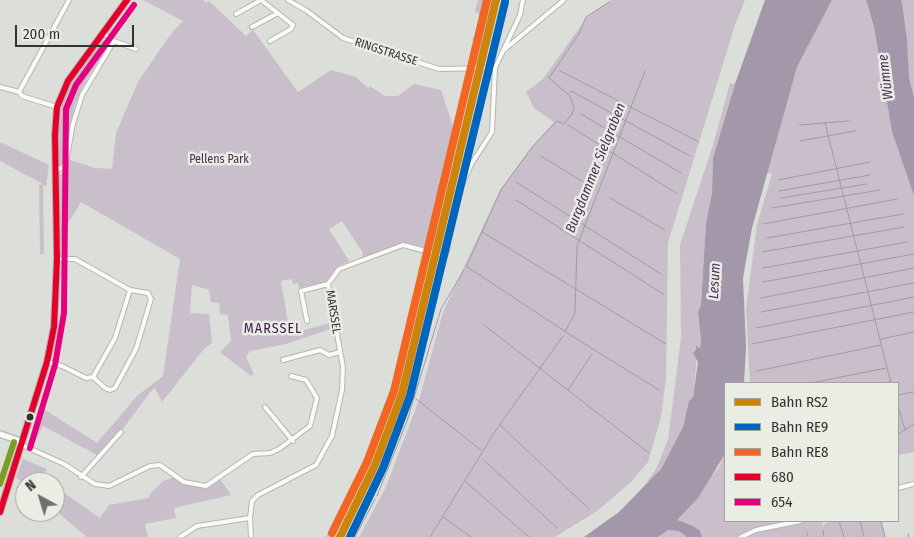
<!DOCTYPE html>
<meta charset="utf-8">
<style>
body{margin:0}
#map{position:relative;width:914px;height:537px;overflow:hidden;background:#dcded9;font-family:"Fira Sans Condensed",sans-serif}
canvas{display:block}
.legend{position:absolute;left:724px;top:382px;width:175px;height:140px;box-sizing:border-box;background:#eaede4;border:1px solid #a1a39c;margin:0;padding:6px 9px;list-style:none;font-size:15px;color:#333430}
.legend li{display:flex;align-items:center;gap:10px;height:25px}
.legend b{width:25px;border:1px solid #a1a39c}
.north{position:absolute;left:15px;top:472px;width:50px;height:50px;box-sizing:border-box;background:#eaede4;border:1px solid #a1a39c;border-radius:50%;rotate:321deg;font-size:14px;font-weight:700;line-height:20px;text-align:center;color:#333430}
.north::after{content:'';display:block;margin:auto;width:18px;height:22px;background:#6e706b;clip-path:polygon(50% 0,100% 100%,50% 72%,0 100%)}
.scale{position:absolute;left:15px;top:25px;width:119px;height:22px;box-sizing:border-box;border:2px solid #333430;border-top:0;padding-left:6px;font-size:15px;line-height:18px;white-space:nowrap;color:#333430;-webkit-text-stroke:4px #eaede4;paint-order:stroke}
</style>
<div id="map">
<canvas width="914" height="537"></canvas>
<ul class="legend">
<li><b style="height:6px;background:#cc840c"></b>Bahn RS2</li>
<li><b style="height:6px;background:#0065bd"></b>Bahn RE9</li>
<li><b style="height:6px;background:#f26522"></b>Bahn RE8</li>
<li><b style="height:6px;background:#e4002b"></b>680</li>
<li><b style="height:6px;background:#e5007d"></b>654</li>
</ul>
<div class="north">N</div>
<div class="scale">200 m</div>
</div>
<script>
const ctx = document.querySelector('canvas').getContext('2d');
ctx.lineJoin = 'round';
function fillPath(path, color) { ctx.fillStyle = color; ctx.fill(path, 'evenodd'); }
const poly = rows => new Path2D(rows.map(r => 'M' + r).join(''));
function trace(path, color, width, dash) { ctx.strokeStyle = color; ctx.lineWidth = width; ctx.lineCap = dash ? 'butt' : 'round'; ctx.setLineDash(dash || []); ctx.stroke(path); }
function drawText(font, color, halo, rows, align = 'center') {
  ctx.font = font + ' "Fira Sans Condensed",sans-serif'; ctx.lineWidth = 5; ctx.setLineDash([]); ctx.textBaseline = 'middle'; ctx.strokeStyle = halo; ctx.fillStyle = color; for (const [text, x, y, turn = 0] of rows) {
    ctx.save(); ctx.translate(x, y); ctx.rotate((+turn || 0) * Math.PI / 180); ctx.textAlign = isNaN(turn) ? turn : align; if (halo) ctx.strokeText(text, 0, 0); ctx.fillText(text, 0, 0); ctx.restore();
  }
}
fillPath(poly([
 [143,0,203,0,207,3,208,0,246,36,253,30,298,92,331,70,356,77,368,88,370,86,385,96,398,96,414,84,441,90,453,126,459,133,432,251,402,244,362,258,363,253,342,221,329,229,349,261,339,266,330,281,299,288,298,283,293,284,292,279,281,281,290,334,330,323,331,329,286,344,250,351,246,357,254,374,251,376,220,352,231,341,228,315,220,314,219,303,211,302,209,290,192,285,190,313,209,314,212,343,204,349,162,402,155,388,151,391,122,430,97,455,43,426,33,445,29,443,42,408,97,443,137,396,163,376,180,259,81,202,64,230,63,242,60,240,58,178,66,169,70,160,95,168,112,169,116,133,138,82,170,35,183,21],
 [478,0,493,0,477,63,473,63,478,44,472,40,485,19,475,11],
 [611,0,745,0,734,28,668,243,666,379,661,417,648,462,632,481,597,511,555,537,359,537,386,487,419,400,443,312,480,233,500,190,531,148,554,122,534,108,526,92,543,79,587,17],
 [832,0,866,0,874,27,892,132,914,196,914,452,898,455,898,383,750,383,746,309,757,224,772,174,766,173,797,67],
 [880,0,914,0,914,152],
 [107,40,109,45,88,77,75,104,63,165,60,166,57,164,60,104,71,83,99,41],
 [730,83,735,84,713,158,712,193,706,223,701,305,698,312,701,341,697,358,693,397,689,401,683,427,661,469,639,493,656,469,668,440,681,337,680,245,713,145],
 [0,142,49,165,46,186,43,185,44,254,40,254,39,185,43,184,0,161],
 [725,454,725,521,823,521,822,526,829,521,881,521,886,537,658,537,668,530,719,467],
 [23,459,47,469,41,478,46,482,25,482,25,485,16,477],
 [174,477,184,484,206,489,220,479,231,495,174,508,176,518,145,524,148,537,87,537,55,510,55,489,57,488,100,518,109,505,149,498,150,494,163,481],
 [351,488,357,491,334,537,326,537]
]), '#c8bfcb');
fillPath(poly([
 [765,0,832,0,797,67,752,228,743,278,746,347,744,383,725,383,725,454,698,498,677,520,693,526,700,531,702,537,687,537,679,531,668,530,658,537,584,537,619,512,661,469,683,427,689,401,693,397,698,362,693,353,696,350,696,346,700,348,701,341,698,312,701,305,706,223,712,193,713,158,735,84],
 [866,0,901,0,902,3,907,40,909,78,914,98,914,196,892,132,874,27]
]), '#a398a9');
trace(poly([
 [560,71,699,142],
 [569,93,571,91,690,156],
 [581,114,681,173],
 [825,123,891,383],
 [568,125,676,193],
 [799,125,849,121],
 [800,141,855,131],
 [541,156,588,185],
 [778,180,870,162],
 [516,182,661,274],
 [779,191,870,175],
 [610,198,665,230],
 [781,198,867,184],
 [516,200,663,294],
 [772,208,880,190],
 [763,224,897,199],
 [482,232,666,344],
 [767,238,903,214],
 [762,252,904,227],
 [466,266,572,336,659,390],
 [466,267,501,190,532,147,557,121,564,124,572,114,574,107,570,96,549,78,579,34,586,17,609,2],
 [763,268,907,242],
 [763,282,914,254],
 [761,298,914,268],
 [761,312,914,283],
 [484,325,649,453],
 [756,328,914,297],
 [565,332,575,313,577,246,645,71],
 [881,339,914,332],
 [752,344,914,312],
 [757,371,881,345],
 [811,383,886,368],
 [882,383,891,382],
 [568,390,592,354],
 [898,395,914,392],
 [416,399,481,450],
 [898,406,905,430],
 [500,425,589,509],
 [898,434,914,424],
 [485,461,557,528],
 [466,482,529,537],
 [377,496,407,421,441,309,464,270],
 [443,517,471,537],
 [839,521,844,537],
 [860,521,864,537],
 [881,521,885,537],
 [823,530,824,537],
 [807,533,808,537],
 [908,534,909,537],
 [355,537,375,499],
 [430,537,496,430,563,336]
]), '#a398a9', 1);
const street = poly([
 [288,0,307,11,343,38,439,69,495,68],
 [236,14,261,0,293,25,291,29,270,41],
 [252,27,278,13],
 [103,33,114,41,136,49],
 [504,50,564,0],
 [0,87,19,92],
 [19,92,69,0],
 [19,92,22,96,57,107],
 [55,170,62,168,66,162,73,124,82,95,114,41],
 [307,321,301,291,328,284],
 [283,360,320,350,329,355,340,352],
 [47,362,62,366,86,378,93,377,115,338,130,290,75,259,57,259],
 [93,377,105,388,110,390,115,388,136,349,151,299,148,293,130,290],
 [265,407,293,441],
 [22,445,64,464,95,484,109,486,150,466,160,465,184,482,206,486,253,454,270,453,279,449,310,426,317,398,306,380,291,376],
 [81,477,121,432],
 [898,488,914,484],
 [180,537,197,526,250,518],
 [251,537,250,518,252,501,258,495,316,465,332,436,342,390,343,367,328,284,339,269,403,245,445,256,447,251,449,233,459,191,472,163,492,132,495,68,520,15,523,0],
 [741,537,756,530,800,521]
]);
const secondary = poly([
 [0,434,17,440,22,445],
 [0,512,47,362,54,327,57,259,55,135,57,107,68,81,127,0]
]);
trace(street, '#b6b6b3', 6);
trace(secondary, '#b6b6b3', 8);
trace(street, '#fafaf9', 4);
trace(secondary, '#fafaf9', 5.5);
trace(poly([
 [0,512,47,362,54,327,57,259,55,135,57,107,68,81,127,0]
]), '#e4002b', 6);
trace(poly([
 [30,448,55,365,64,313,66,109,76,85,134,5]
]), '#e5007d', 6);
trace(poly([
 [0,484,14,442]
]), '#7c9e23', 6);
trace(poly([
 [340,537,375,465,402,394,496,0]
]), '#cc840c', 8);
trace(poly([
 [350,537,383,468,410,396,505,2]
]), '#0065bd', 8);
trace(poly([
 [332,533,367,462,394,391,487,0]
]), '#f26522', 8);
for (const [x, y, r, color] of [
 [30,417,4.5,"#333430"]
]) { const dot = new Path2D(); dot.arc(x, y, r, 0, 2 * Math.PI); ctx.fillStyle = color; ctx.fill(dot); trace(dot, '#eaede4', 2); }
drawText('12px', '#333430', '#eaede4', [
 ["RINGSTRASSE",386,52,18],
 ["MARSSEL",333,312,81]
]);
drawText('12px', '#492e55', '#eaede4', [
 ["Pellens Park",219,160]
]);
drawText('italic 14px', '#4e335a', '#eaede4', [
 ["Wümme",886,77,-97],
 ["Burgdammer Sielgraben",596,168,-68],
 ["Lesum",715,281,-87]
]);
ctx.letterSpacing = '1px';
drawText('14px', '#3f194e', '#eaede4', [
 ["MARSSEL",273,329]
]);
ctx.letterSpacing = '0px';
</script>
